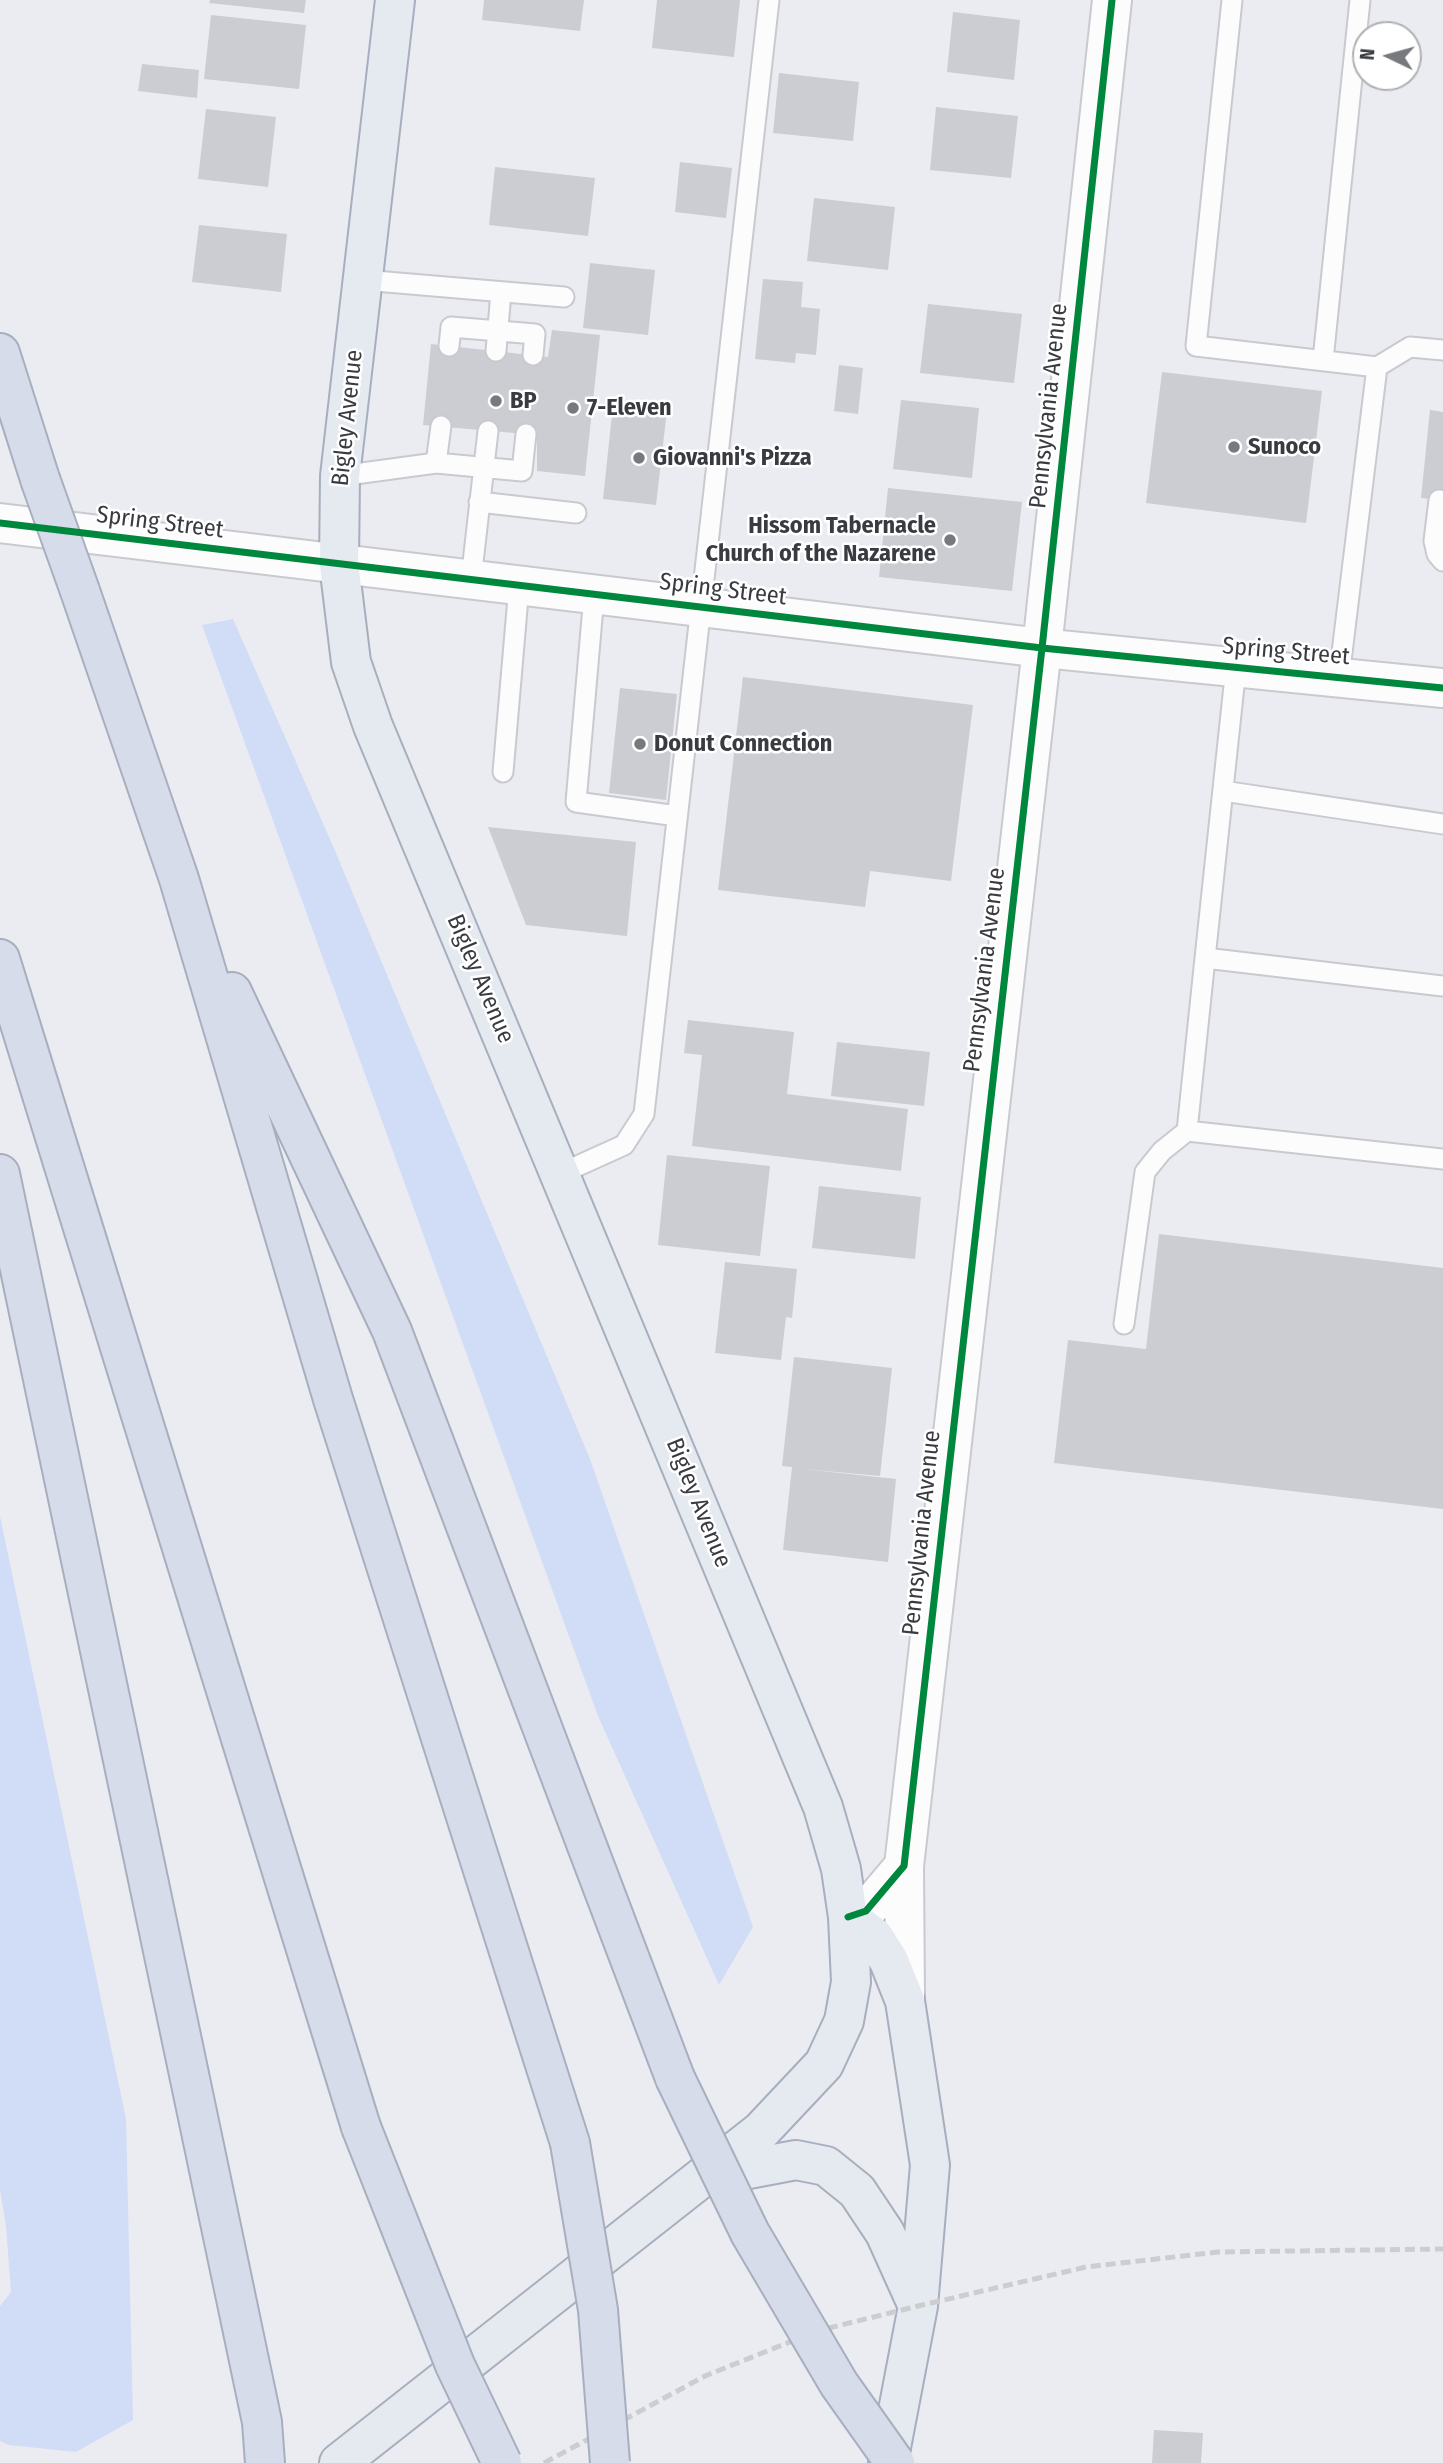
<!DOCTYPE html>
<style>
body{margin:0}
#map{position:relative;width:1443px;height:2463px;overflow:hidden;background:#eaecf2;font-family:"Fira Sans Condensed",sans-serif}
canvas{display:block}
.north{position:absolute;left:1352px;top:21px;width:70px;height:70px;box-sizing:border-box;background:#fff;border:2px solid #b0b1b3;border-radius:50%;rotate:275deg;font-size:19px;font-weight:700;line-height:28px;text-align:center;color:#393b40}
.north::after{content:'';display:block;margin:auto;width:24px;height:32px;background:#77797e;clip-path:polygon(50% 0,100% 100%,50% 72%,0 100%)}
</style>
<div id="map">
<canvas width="1443" height="2463"></canvas>
<div class="north">N</div>
</div>
<script>
const ctx = document.querySelector('canvas').getContext('2d');
ctx.lineJoin = 'round';
function fillPath(path, color) { ctx.fillStyle = color; ctx.fill(path, 'evenodd'); }
const poly = rows => new Path2D(rows.map(r => 'M' + r).join(''));
function trace(path, color, width, dash) { ctx.strokeStyle = color; ctx.lineWidth = width; ctx.lineCap = dash ? 'butt' : 'round'; ctx.setLineDash(dash || []); ctx.stroke(path); }
function drawText(font, color, halo, rows, align = 'center') {
  ctx.font = font + ' "Fira Sans Condensed",sans-serif'; ctx.lineWidth = 5; ctx.setLineDash([]); ctx.textBaseline = 'middle'; ctx.strokeStyle = halo; ctx.fillStyle = color; for (const [text, x, y, turn = 0] of rows) {
    ctx.save(); ctx.translate(x, y); ctx.rotate((+turn || 0) * Math.PI / 180); ctx.textAlign = isNaN(turn) ? turn : align; if (halo) ctx.strokeText(text, 0, 0); ctx.fillText(text, 0, 0); ctx.restore();
  }
}
fillPath(poly([
 [233,619,333,846,590,1459,753,1927,719,1985,598,1716,202,625],
 [0,1516,126,2119,133,2420,76,2452,9,2445,0,2441,0,2306,11,2292,6,2226,0,2190]
]), '#d1ddf6');
fillPath(poly([
 [210,0,306,0,304,13,209,3],
 [484,0,584,0,580,31,482,20],
 [657,0,740,0,734,57,652,48],
 [953,12,1020,20,1014,80,947,72],
 [211,15,306,25,299,89,204,79],
 [142,64,199,70,197,98,138,91],
 [779,73,859,82,853,141,773,133],
 [936,107,1018,116,1011,178,930,170],
 [206,109,276,117,268,187,198,179],
 [680,162,732,168,726,218,675,212],
 [495,167,595,178,588,236,489,225],
 [814,198,895,207,888,270,807,261],
 [199,225,287,234,281,292,192,282],
 [590,263,655,270,648,335,583,328],
 [763,279,803,282,801,307,820,309,816,355,796,353,795,363,755,359],
 [928,304,1022,314,1014,383,920,373],
 [552,330,600,335,585,476,537,471,537,435,423,425,431,344,548,357],
 [839,365,863,368,858,414,834,411],
 [1162,372,1322,391,1306,523,1146,503],
 [901,400,979,408,972,478,893,469],
 [613,405,667,410,656,505,603,499],
 [1430,410,1443,412,1443,500,1421,498],
 [888,488,1022,502,1012,591,879,577],
 [743,677,973,705,951,881,870,871,865,907,718,890],
 [620,688,677,694,666,800,609,793],
 [488,827,636,842,627,936,526,925],
 [688,1020,794,1032,787,1094,908,1109,901,1171,692,1146,702,1055,684,1053],
 [837,1042,930,1052,924,1106,831,1096],
 [667,1155,770,1166,760,1256,658,1245],
 [819,1186,921,1197,915,1259,812,1248],
 [1159,1234,1443,1268,1443,1509,1054,1463,1068,1340,1146,1349],
 [725,1262,797,1269,792,1318,786,1317,781,1360,715,1353],
 [794,1357,892,1368,880,1476,803,1469,896,1479,888,1562,783,1550,792,1467,782,1466],
 [1154,2430,1203,2433,1201,2463,1152,2463]
]), '#cbcdd2');
const service = poly([
 [1232,0,1196,346,1377,367],
 [363,280,564,297],
 [449,346,451,327,535,334,533,355],
 [496,351,501,292],
 [1323,360,1360,0],
 [441,426,436,463,522,471,526,434],
 [340,476,436,463],
 [1439,500,1434,541,1437,554,1443,561],
 [479,502,576,513],
 [471,580,488,431],
 [594,595,576,802,677,816],
 [1339,677,1377,367,1410,347,1443,350],
 [503,772,519,586],
 [1223,791,1443,824],
 [1205,958,1236,667],
 [1187,1131,1205,958,1443,986],
 [562,1173,624,1145,644,1114,769,0],
 [1124,1324,1145,1172,1162,1151,1187,1131,1443,1159]
]);
const minor = poly([
 [904,1866,905,1999],
 [848,1917,866,1911,904,1866,1042,648,1112,0]
]);
const tertiary = poly([
 [0,523,1042,648,1443,688]
]);
const primary = poly([
 [848,1917,874,1937,889,1961,905,2001,930,2165,918,2306,888,2463],
 [706,2177,796,2160,826,2166,857,2191,885,2233,917,2304],
 [339,2463,761,2131,824,2064,844,2021,851,1982,848,1917,841,1869,823,1807,373,726,351,662,339,564,340,476,395,0]
]);
const motorway = poly([
 [0,353,40,479],
 [80,591,179,879,333,1399,570,2143],
 [0,959,361,2127],
 [232,992,392,1331,675,2078],
 [0,1174,262,2422,265,2463]
]);
trace(service, '#c8cacf', 23);
trace(minor, '#c8cacf', 42);
trace(tertiary, '#c8cacf', 42);
trace(primary, '#a7afbe', 42);
trace(motorway, '#a7afbe', 42);
trace(service, '#fcfcfd', 19);
trace(minor, '#fcfcfd', 38);
trace(tertiary, '#fcfcfd', 38);
trace(primary, '#e5e9f0', 38);
trace(motorway, '#d6dce9', 38);
trace(poly([
 [544,2463,705,2376,817,2331,918,2306,1086,2267,1218,2252,1443,2249]
]), '#cbcdce', 5, [10, 5]);
const motorwayBridge = poly([
 [40,479,80,591],
 [675,2078,750,2233,839,2384,895,2463],
 [361,2127,455,2365,502,2463],
 [570,2143,598,2310,610,2463]
]);
trace(motorwayBridge, '#a7afbe', 42, []);
trace(motorwayBridge, '#d6dce9', 38);
trace(poly([
 [0,523,1042,648,1443,688],
 [848,1917,866,1911,904,1866,1042,648,1112,0]
]), '#00873e', 7);
for (const [x, y, r, color] of [
 [496,401,7,"#77797e"],
 [573,408,7,"#77797e"],
 [1234,447,7,"#77797e"],
 [639,458,7,"#77797e"],
 [950,540,7,"#77797e"],
 [640,744,7,"#77797e"]
]) { const dot = new Path2D(); dot.arc(x, y, r, 0, 2 * Math.PI); ctx.fillStyle = color; ctx.fill(dot); trace(dot, '#fff', 2.5); }
drawText('bold 24px', '#393b40', '#fff', [
 ["BP",510,401],
 ["7-Eleven",587,408],
 ["Sunoco",1248,447],
 ["Giovanni's Pizza",653,458],
 ["Hissom Tabernacle",936,526,"right"],
 ["Church of the Nazarene",936,554,"right"],
 ["Donut Connection",654,744]
], 'left');
drawText('24px', '#393b40', '#fff', [
 ["Pennsylvania Avenue",1049,406,-84],
 ["Bigley Avenue",348,418,-84],
 ["Spring Street",160,523,7],
 ["Spring Street",723,590,7],
 ["Spring Street",1286,652,5],
 ["Pennsylvania Avenue",985,970,-83],
 ["Bigley Avenue",480,979,67],
 ["Bigley Avenue",698,1503,68],
 ["Pennsylvania Avenue",922,1533,-84]
]);
</script>
